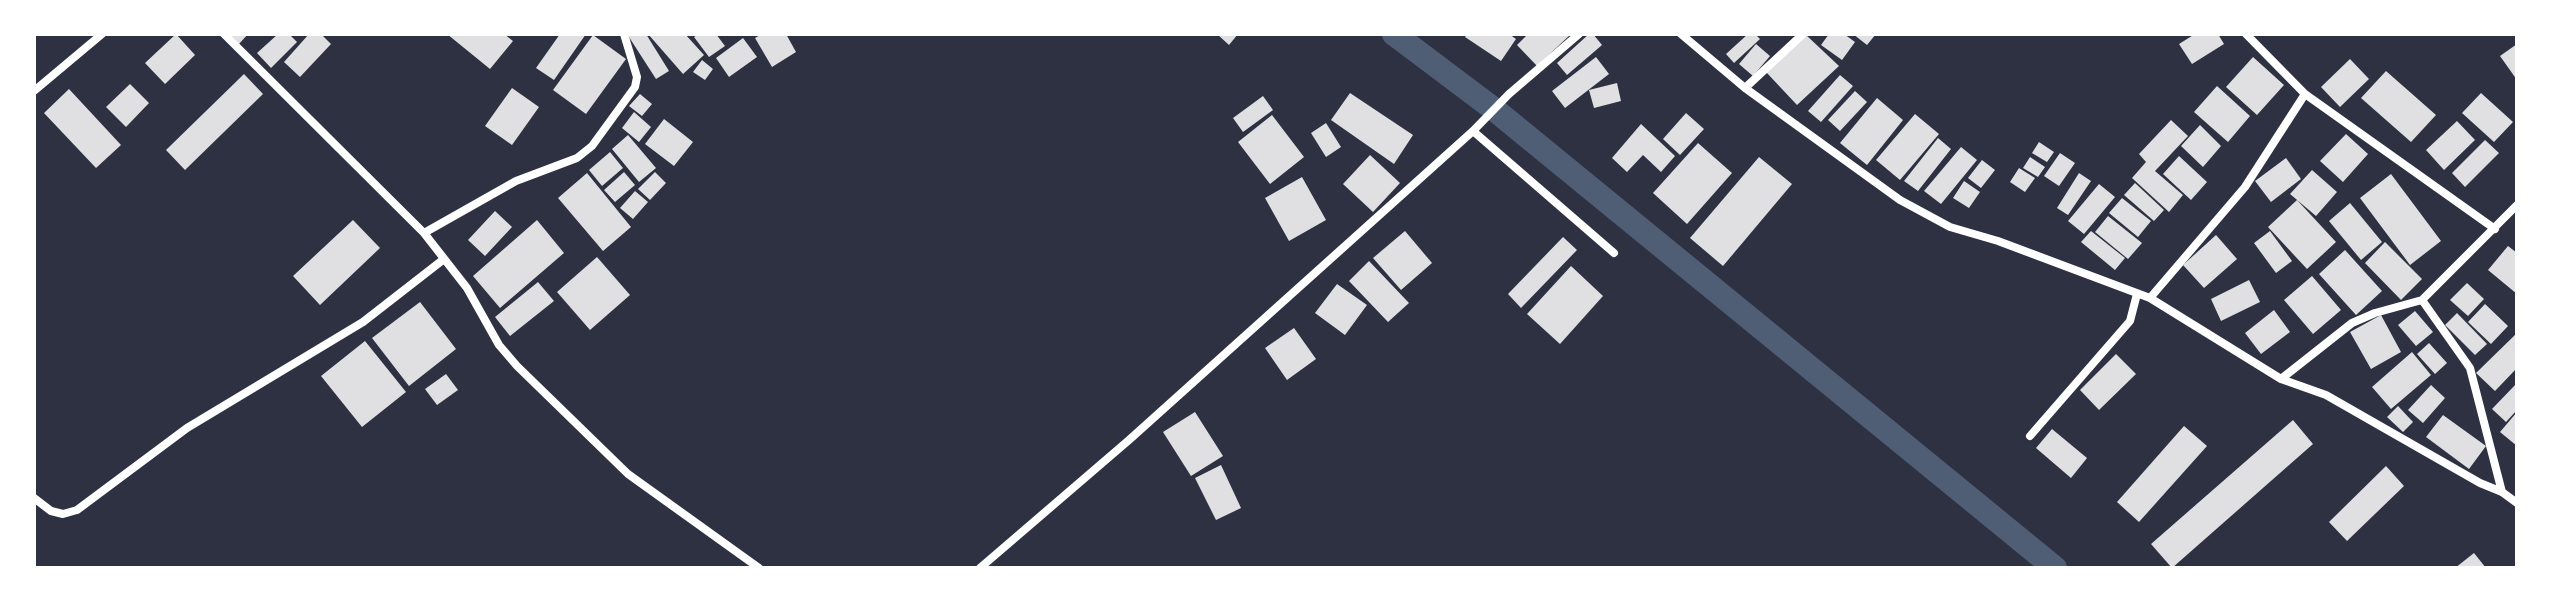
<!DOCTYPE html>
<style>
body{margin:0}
#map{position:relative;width:2551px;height:602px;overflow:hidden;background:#2d3142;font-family:Lato,sans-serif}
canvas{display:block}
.frame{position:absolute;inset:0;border:36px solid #fff;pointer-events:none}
</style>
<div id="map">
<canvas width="2551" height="602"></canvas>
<div class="frame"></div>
</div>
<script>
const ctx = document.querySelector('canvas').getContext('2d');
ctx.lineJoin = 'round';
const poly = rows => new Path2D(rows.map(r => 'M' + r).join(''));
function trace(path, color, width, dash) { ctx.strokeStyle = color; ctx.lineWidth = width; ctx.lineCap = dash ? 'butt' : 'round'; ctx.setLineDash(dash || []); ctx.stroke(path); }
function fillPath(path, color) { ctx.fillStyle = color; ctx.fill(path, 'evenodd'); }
trace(poly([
 [1394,34,1495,110,2055,568]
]), '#4f5d75', 24);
fillPath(poly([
 [176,34,195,55,165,84,145,63],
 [228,34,248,34,239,44],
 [278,34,289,34,297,42,271,68,257,53],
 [309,34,321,34,331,44,300,77,284,62],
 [447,34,504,34,513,41,490,69],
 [560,34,586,34,554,80,536,68],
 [627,34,646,34,669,71,656,79],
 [648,34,685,34,704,55,683,74],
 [699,34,716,34,725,46,709,57,694,37],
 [762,34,786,34,796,52,772,67,755,38],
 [1217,34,1238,34,1229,45],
 [1467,34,1509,34,1516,39,1501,61,1465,37],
 [1528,34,1571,34,1537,66,1517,45],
 [1589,34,1593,34,1602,45,1567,75,1557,63],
 [1748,34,1755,34,1760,39,1734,63,1726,54],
 [1805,34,1839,66,1797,105,1766,72],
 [1829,34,1844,34,1855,42,1842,60,1821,45],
 [1853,34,1876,34,1867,45],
 [2195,34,2218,34,2224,44,2192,64,2179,44],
 [593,35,626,59,586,114,553,90],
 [743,38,757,57,729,77,716,58],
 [1756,44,1770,56,1753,76,1739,64],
 [2517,44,2517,80,2500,56],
 [1596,57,1609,74,1565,108,1552,91],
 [2253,57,2284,85,2257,115,2226,87],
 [2350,59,2369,79,2340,107,2321,87],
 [702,60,713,69,705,80,693,72],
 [2386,71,2436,115,2411,142,2361,98],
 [244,74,263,94,185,170,166,150],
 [1840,75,1853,86,1821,122,1808,111],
 [1617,83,1621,101,1594,108,1589,90],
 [130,84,149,103,126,127,106,107],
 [2217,86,2250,116,2228,142,2194,112],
 [512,88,539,107,512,145,485,126],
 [69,89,121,145,96,168,44,113],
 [1855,91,1867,102,1840,131,1828,120],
 [1350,93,1413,135,1394,164,1331,120],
 [2481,93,2513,122,2494,142,2462,113],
 [640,94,652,104,642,116,629,106],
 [1263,96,1273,110,1243,132,1233,118],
 [1877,98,1903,120,1867,165,1840,143],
 [634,112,651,127,639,142,622,128],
 [1686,113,1704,129,1680,155,1663,139],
 [1915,114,1939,134,1900,180,1876,160],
 [1272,115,1304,157,1270,184,1238,142],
 [664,119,693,142,674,166,645,144],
 [2171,120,2188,136,2155,171,2183,195,2169,212,2132,178,2146,162,2139,154],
 [2457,121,2475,140,2444,170,2426,150],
 [1326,123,1341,147,1326,157,1311,133],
 [1641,124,1675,156,1661,172,1643,155,1627,172,1612,158],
 [2200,125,2221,146,2203,167,2181,146],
 [2346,134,2368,154,2343,182,2320,161],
 [628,135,656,168,639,182,612,149],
 [1938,138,1951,149,1918,191,1904,181],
 [2485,140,2499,153,2465,187,2452,173],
 [2039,142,2054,152,2047,162,2032,153],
 [1698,143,1732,173,1687,224,1653,193],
 [1961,147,1977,160,1941,204,1924,191],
 [610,152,623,168,602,186,589,170],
 [2060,153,2075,163,2059,186,2044,176],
 [1370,155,1400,183,1373,212,1343,184],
 [2179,156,2207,182,2191,200,2163,174],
 [1759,157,1792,184,1723,266,1690,238],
 [2030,157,2045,167,2038,177,2023,168],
 [2286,158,2301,179,2271,202,2255,181],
 [1982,160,1995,170,1981,188,1968,178],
 [2019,168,2035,178,2025,192,2010,182],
 [2312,170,2337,192,2316,216,2290,194],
 [624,172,635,185,615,202,604,190],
 [655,172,666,183,650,200,638,189],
 [587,173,631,227,603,251,558,198],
 [2079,173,2091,181,2068,215,2057,208],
 [2391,174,2441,241,2410,265,2360,198],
 [1302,177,1326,220,1289,241,1265,198],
 [1964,181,1980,192,1969,208,1953,198],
 [2135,183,2164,210,2154,221,2124,195],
 [2099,184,2115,197,2084,234,2068,221],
 [635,191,648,202,633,219,620,208],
 [2122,198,2151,221,2138,237,2109,213],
 [2297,200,2336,242,2307,269,2268,227],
 [2350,203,2382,242,2361,260,2329,221],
 [495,211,512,227,485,256,468,240],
 [2108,216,2142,243,2128,259,2095,232],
 [353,220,380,248,320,305,293,276],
 [537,220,564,253,500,308,473,276],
 [1405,231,1432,263,1401,290,1373,258],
 [2091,231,2125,258,2115,270,2081,242],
 [2270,231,2292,261,2276,273,2254,243],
 [2216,235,2237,259,2204,288,2183,265],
 [1563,237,1577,250,1521,308,1508,294],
 [2385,242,2422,279,2401,300,2365,263],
 [2508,246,2517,253,2517,294,2488,270],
 [2345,250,2382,291,2356,315,2319,274],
 [597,257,630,295,590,330,557,292],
 [1369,261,1409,303,1388,322,1349,281],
 [1571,266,1603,296,1560,344,1527,314],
 [2312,276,2341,310,2313,334,2284,300],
 [2249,280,2260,302,2221,321,2211,299],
 [538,282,554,301,510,336,495,317],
 [2467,283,2484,299,2468,316,2450,300],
 [1337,284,1367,305,1345,335,1315,313],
 [420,302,456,349,409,386,372,338],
 [2485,304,2508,326,2491,344,2468,322],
 [2274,310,2290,332,2261,354,2245,333],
 [2415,311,2433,332,2416,346,2398,325],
 [2457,313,2487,344,2475,355,2445,325],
 [2381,315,2401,352,2371,369,2350,332],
 [1294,328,1316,359,1287,380,1265,348],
 [2517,333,2517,368,2495,391,2476,373],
 [365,341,406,392,362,427,321,376],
 [2429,343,2447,363,2435,374,2417,354],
 [2412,352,2431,375,2391,409,2372,387],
 [2116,354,2136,374,2099,410,2080,390],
 [446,374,458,390,437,405,425,389],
 [2517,383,2517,410,2506,422,2492,409],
 [2431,385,2445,398,2423,423,2408,410],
 [2398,406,2413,422,2403,432,2387,417],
 [1195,412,1223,456,1191,476,1163,432],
 [2517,412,2517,446,2500,432],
 [2443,415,2486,446,2469,469,2426,437],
 [2293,420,2313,444,2172,568,2151,544],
 [2184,426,2207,446,2139,522,2117,502],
 [2052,429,2087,458,2071,478,2036,448],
 [1221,465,1241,508,1216,520,1195,478],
 [2386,466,2404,486,2347,541,2329,522],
 [2474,553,2486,568,2455,568]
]), '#e0e0e3');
trace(poly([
 [224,34,424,233],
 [624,34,637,77,635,87,592,146,577,158,516,181,424,233,467,288,499,345,517,366,628,474,759,568],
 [1681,34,1745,88,1900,200,1950,227,1998,241,2150,298,2281,379,2326,395,2480,483,2502,492,2517,503],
 [2246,34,2305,94,2495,229],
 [1745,88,1803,34],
 [34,91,102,34],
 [1473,131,1614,253],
 [2150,298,2245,187,2305,94],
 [2281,379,2352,323,2375,313,2422,300],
 [2030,436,2130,321,2137,294],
 [2502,492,2470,368,2422,300,2517,205],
 [34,498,51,511,63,514,77,510,187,428,363,322,444,259],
 [980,568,1129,440,1473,131,1509,94,1579,34]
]), '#fff', 8);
</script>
